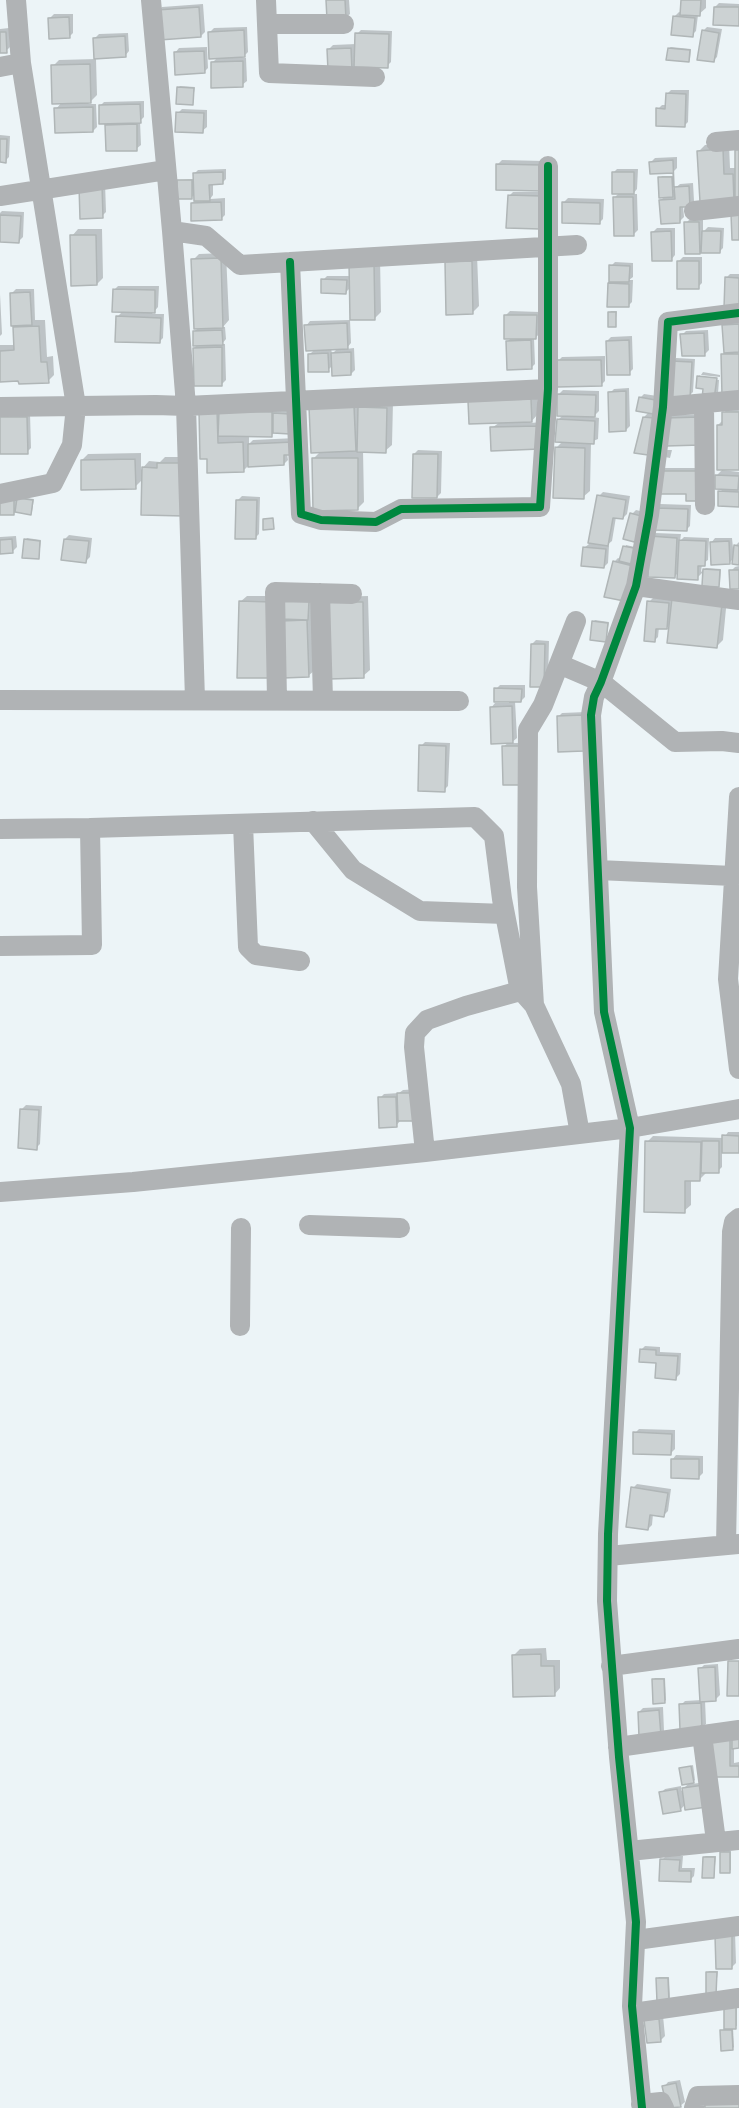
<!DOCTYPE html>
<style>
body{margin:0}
canvas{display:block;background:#ecf4f7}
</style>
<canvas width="739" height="2108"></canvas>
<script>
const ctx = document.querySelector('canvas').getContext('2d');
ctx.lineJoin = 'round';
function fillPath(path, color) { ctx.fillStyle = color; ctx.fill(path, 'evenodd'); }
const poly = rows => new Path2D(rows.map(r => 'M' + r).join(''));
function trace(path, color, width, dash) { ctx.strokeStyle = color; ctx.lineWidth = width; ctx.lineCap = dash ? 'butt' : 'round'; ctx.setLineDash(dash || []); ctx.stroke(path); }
fillPath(poly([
 [327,0,349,0,350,14,345,18],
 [682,0,706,0,706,8,698,15,696,31,692,35,675,16,679,12,682,13],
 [719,3,739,4,739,25,715,7],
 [203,4,205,32,201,36,158,11,162,7],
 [54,14,73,14,73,33,69,37,50,18],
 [247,27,248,52,242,58,246,58,247,81,242,85,212,63,218,57,210,32,214,28],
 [707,27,722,29,717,57,713,61,703,31],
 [9,28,10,47,6,51,0,51,0,29],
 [361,30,392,31,391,62,387,66,355,65,351,68,329,49,333,45,356,44,357,34],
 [128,33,129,51,125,56,95,38,99,34],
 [207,47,208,68,204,72,175,53,179,48],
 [671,47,691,49,690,59,688,60,669,48],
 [96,59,97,95,88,104,96,104,97,127,93,131,56,109,62,102,53,66,59,60],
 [180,86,195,87,192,104,178,88],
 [671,90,689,90,688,122,684,126,658,109,662,105,667,105,667,94],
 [144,101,144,117,140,121,141,145,136,149,107,150,107,122,100,106,104,102],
 [182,109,207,110,207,127,202,131,178,113],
 [0,135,10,136,9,157,5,161,0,161],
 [729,144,730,168,736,168,736,151,739,148,739,197,733,200,699,151,705,145],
 [677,157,677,168,673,172,651,162,655,158],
 [502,160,545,161,544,185,498,164],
 [226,169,226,179,222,183,213,183,213,195,210,199,225,198,225,215,221,219,192,203,195,200,195,194,191,198,179,180,194,179,194,174,198,170],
 [617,169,638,169,637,189,633,194,637,194,638,230,634,234,614,198,619,193,613,173],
 [662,176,673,176,673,190,680,184,693,183,694,201,683,206,684,217,680,221,661,200,665,196,660,178],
 [105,182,106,212,102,216,81,217],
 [513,192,544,192,544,224,509,196],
 [568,198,604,199,603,219,599,223,564,202],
 [2,211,24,212,23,237,19,241,0,241,0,213],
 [703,218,703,232,708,227,724,228,723,248,719,252,699,252,686,223,690,219],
 [657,228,675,228,675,255,671,260,653,232],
 [78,229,102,229,103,278,97,284,72,236],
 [226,253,229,320,223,327,225,327,226,339,222,344,225,344,226,380,222,384,194,348,198,344,194,332,198,328,193,260,199,254],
 [477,255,479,306,472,313,446,262],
 [380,257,381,312,375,318,351,287,346,292,323,280,327,276,350,276],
 [683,257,702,257,702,283,698,287,679,261],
 [615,262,633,263,633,277,629,280,633,280,632,302,628,306,609,284,613,280,611,266],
 [730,274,739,274,739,307,726,278],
 [118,286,159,286,158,307,152,314,164,314,163,338,159,342,117,317,123,311,114,290],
 [16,289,34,289,35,320,45,320,47,357,53,356,54,375,48,381,0,380,0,345,16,345,15,327,18,324,12,293],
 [0,294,2,334,0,336],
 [510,311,540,312,540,334,534,338,535,364,531,368,507,342,512,337,506,315],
 [611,311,617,311,615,326,609,313],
 [350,320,351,343,346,349,354,348,355,370,351,374,333,365,328,370,309,355,315,349,306,326,310,321],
 [331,348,338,348,332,354],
 [739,321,739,392,723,355,726,352,723,326,727,322],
 [708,330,709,350,705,354,682,335,686,331],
 [632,336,633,369,629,373,607,341,611,337],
 [605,356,605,381,601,385,558,361,562,357],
 [676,358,695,359,693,392,689,396,672,362],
 [703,372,720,375,720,377,701,375],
 [700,375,700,378,719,380,718,394,714,398,705,388,699,376],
 [629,388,630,426,626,430,610,393,614,389],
 [563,390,599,391,599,411,593,417,599,418,598,439,591,442,590,491,583,497,556,448,563,441,558,420,563,415,559,394],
 [537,394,538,414,530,423,543,422,544,444,492,428],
 [644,394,664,397,652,449,644,417,649,412,640,398],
 [393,402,392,445,385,451,363,450,364,502,357,509,313,459,321,451,310,408],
 [730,406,739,406,739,469,718,425,724,419,724,413],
 [294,410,271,436,249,435,249,444,253,440,296,438,287,454,288,460,284,464,249,465,244,470,208,457,200,411],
 [30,413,31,448,27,452,0,453,0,414],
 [703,414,667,445,670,415],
 [418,450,442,451,441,493,437,497,414,454],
 [667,450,672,450,670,458,665,457],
 [141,453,141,470,149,461,160,462,165,457,192,457,143,479,135,487,82,460,88,454],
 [663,468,702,468,658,493],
 [722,470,739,472,739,505,720,492,724,488,717,475],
 [603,492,630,496,627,514,623,518,616,517,612,541,607,545,609,546,608,563,604,567,584,548,589,544,599,496],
 [0,495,34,499,32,512,30,513,16,511,13,514,0,514],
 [242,496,260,497,259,534,255,538,238,500],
 [660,504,691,505,690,526,686,530,656,508],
 [636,510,648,513,641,537,632,514],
 [655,533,681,534,680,541,684,537,709,538,708,560,702,564,701,572,706,568,721,569,720,584,718,586,704,571,697,578,679,572,675,576,649,575],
 [69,535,92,538,90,557,86,561,65,539],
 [16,536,17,547,13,551,0,552,0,537],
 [27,538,41,540,39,558,25,540],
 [715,538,732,538,733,548,739,542,739,563,734,558,729,563,711,543],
 [626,545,639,548,628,596,614,562,618,558,621,559],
 [739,566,739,587,731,571,735,567],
 [247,596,278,596,239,676,240,602],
 [368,596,370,670,363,676,335,597],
 [312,598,315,670,308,676,283,621],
 [653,598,727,598,723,640,717,646,671,624,666,628,659,627,658,637,654,641,649,602],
 [595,620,609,622,606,640,593,622],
 [536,640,549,641,548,681,544,685,532,644],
 [500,685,525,685,525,697,521,701,515,701,517,738,511,743,524,743,524,779,503,747,509,742,491,708,495,703,509,703,509,700,496,689],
 [586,712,559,750,558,717,562,713],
 [425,742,450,743,448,786,444,790,421,746],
 [419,1089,400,1121,396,1126,380,1098,384,1094,399,1093,403,1090],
 [26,1105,42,1106,40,1144,36,1148,22,1109],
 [728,1132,739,1132,739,1152,722,1152,722,1167,718,1171,706,1173,700,1179,691,1179,691,1205,684,1211,647,1142,653,1136,724,1138],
 [645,1346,660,1347,660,1352,681,1353,680,1374,676,1378,641,1350],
 [639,1429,675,1430,675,1449,671,1453,635,1433],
 [676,1455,703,1456,703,1473,699,1477,672,1460],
 [637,1484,671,1489,668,1511,664,1515,653,1514,652,1525,648,1529,633,1488],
 [546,1648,547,1660,560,1660,560,1688,554,1695,514,1655,520,1649],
 [718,1664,720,1695,716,1699,705,1700,706,1724,701,1728,681,1705,685,1701,702,1700,700,1669,704,1665],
 [655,1678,665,1678,666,1700,664,1702,653,1680],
 [663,1707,664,1731,660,1735,639,1712,643,1708],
 [712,1737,734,1737,739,1747,734,1747,734,1763,739,1762,739,1775,712,1776],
 [693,1765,695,1780,691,1784,707,1782,680,1810,661,1793,665,1789,681,1786,681,1791,690,1782,681,1769],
 [723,1851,731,1851,731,1870,729,1871,721,1853],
 [666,1856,683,1856,682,1868,695,1868,694,1876,690,1880,662,1860],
 [706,1856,716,1856,714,1877,704,1857],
 [735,1932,736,1963,732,1967,717,1936],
 [709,1971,718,1971,715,1994,707,1973],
 [659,1977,669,1977,670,1998,668,2000,657,1979],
 [737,2006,737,2026,733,2027,734,2047,732,2049,722,2031,725,2029,725,2008],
 [663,2016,665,2036,661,2040,646,2021],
 [680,2080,685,2102,680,2106,664,2087,668,2082]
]), '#0003');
const building = poly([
 [326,0,345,0,346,19,327,20,326,0],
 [681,0,701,0,700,16,680,15,681,0],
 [199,7,201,37,159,40,157,10,199,7],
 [714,7,739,7,739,26,713,25,714,7],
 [673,16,695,18,693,37,671,35,673,16],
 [69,17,70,38,49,39,48,18,69,17],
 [244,30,245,57,209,59,208,32,244,30],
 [702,30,719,33,714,62,697,60,702,30],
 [0,32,6,32,7,53,0,53,0,32],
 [355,33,389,34,388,68,354,67,355,33],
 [125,36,126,57,94,59,93,38,125,36],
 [351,48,352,70,328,71,327,49,351,48],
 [668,48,690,50,689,62,666,60,668,48],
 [204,51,205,73,175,75,174,52,204,51],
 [243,61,243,87,211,88,211,62,243,61],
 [90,64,91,103,52,104,51,65,90,64],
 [177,87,194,88,193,105,176,104,177,87],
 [666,93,686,94,685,127,656,126,656,108,665,109,666,93],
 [140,104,141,123,99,124,99,105,140,104],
 [93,107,93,132,55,133,54,108,93,107],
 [176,112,204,113,203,133,175,132,176,112],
 [137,124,137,151,106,151,105,125,137,124],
 [0,139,7,139,6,163,0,162,0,139],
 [723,149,724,174,733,174,734,201,700,202,697,151,723,149],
 [735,150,739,150,739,199,735,199,735,150],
 [673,160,674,187,689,186,690,207,680,207,680,223,661,224,659,200,675,199,673,173,650,174,649,162,673,160],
 [496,164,541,165,541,191,496,190,496,164],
 [223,172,223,184,209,185,210,201,194,201,193,173,223,172],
 [612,172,634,172,634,194,612,194,612,172],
 [658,177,672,177,673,197,659,198,658,177],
 [177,180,192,180,192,199,177,199,177,180],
 [102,185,103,218,80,219,79,186,102,185],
 [508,195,541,196,540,229,506,228,508,195],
 [613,197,633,197,634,236,614,236,613,197],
 [221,202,222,220,191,221,191,203,221,202],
 [562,202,600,203,600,224,562,223,562,202],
 [731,214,739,214,739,240,732,240,731,214],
 [0,215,21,216,19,243,0,242,0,215],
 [684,222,699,222,700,254,685,254,684,222],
 [671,231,672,261,652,261,651,232,671,231],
 [702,231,721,231,720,253,701,253,702,231],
 [70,235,96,235,97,285,71,286,70,235],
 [221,258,223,328,194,329,191,259,221,258],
 [472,261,473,314,446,315,445,262,472,261],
 [677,261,699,261,699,289,677,289,677,261],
 [349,263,374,263,375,320,350,320,349,263],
 [609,265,630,266,629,282,609,282,609,265],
 [725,277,739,278,739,308,724,308,725,277],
 [321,279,347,280,346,294,321,293,321,279],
 [608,283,629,284,629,307,607,307,608,283],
 [113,289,155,290,155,313,112,312,113,289],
 [30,292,32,325,11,326,10,293,30,292],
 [608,312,616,312,616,327,608,327,608,312],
 [504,315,537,315,536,339,504,339,504,315],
 [116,316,161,318,160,343,115,342,116,316],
 [347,323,348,349,306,351,304,325,347,323],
 [739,324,739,352,724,353,722,325,739,324],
 [39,326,41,362,47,362,49,383,19,384,18,381,0,382,0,351,14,350,13,327,39,326],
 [222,330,223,345,193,346,193,331,222,330],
 [704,333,705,356,682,356,680,334,704,333],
 [531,340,532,369,507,370,506,341,531,340],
 [629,340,630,375,607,375,606,341,629,340],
 [222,347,222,386,194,386,193,348,222,347],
 [351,352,351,375,332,376,331,353,351,352],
 [328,353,329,372,308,372,308,354,328,353],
 [721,354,739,354,739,392,722,396,721,354],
 [556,360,601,360,602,386,557,387,556,360],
 [671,361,692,362,690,398,669,397,671,361],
 [697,376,717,378,714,399,702,398,703,389,696,388,697,376],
 [626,391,626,431,609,432,608,392,626,391],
 [557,394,596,395,595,417,557,416,557,394],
 [639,397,661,401,659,415,636,411,639,397],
 [531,399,532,422,469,424,468,401,531,399],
 [354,406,356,451,311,453,309,407,354,406],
 [358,407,387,408,386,453,357,452,358,407],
 [217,410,218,443,243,442,244,472,207,473,207,459,200,459,199,411,217,410],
 [219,411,272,412,272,437,218,436,219,411],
 [722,412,739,412,739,470,717,470,717,425,722,425,722,412],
 [273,413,290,414,290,434,273,433,273,413],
 [0,417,27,417,28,454,0,454,0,417],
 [643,417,654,418,648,455,634,453,643,417],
 [700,417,701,445,666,446,665,418,700,417],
 [557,419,595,421,594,444,555,442,557,419],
 [539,426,540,449,491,451,490,427,539,426],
 [293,442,294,455,284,455,284,465,248,467,248,444,293,442],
 [555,447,585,448,584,499,553,498,555,447],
 [413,454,438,454,437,498,412,498,413,454],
 [312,458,358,458,358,510,313,511,312,458],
 [135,459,136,489,81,490,81,460,135,459],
 [157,463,186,463,184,516,141,515,142,467,157,468,157,463],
 [658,471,699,471,699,501,686,501,686,494,657,494,658,471],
 [715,475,739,476,738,490,715,489,715,475],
 [718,491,739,492,739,507,718,506,718,491],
 [597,495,626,500,623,519,613,518,608,546,588,543,597,495],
 [0,498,14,498,14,515,0,515,0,498],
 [17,498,33,500,31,515,15,512,17,498],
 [236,500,257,500,256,539,235,539,236,500],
 [655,508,688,509,687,531,654,530,655,508],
 [630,513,645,517,638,543,623,539,630,513],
 [273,518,274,529,263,530,263,519,273,518],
 [650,536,677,538,675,578,648,577,650,536],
 [12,539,13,553,0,554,0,540,12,539],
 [24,539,40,541,39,559,22,558,24,539],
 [64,539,89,541,86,563,61,560,64,539],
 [679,540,706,541,705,566,698,566,698,580,677,579,679,540],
 [729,541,730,564,711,565,710,542,729,541],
 [734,545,739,546,739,565,732,564,734,545],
 [623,546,639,549,635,565,619,561,623,546],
 [583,547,606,549,604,568,581,566,583,547],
 [613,561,633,566,624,601,604,597,613,561],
 [703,569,720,570,719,587,702,586,703,569],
 [729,570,739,570,739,589,730,589,729,570],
 [672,598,722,604,717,648,667,643,672,598],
 [282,600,309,601,308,620,281,619,282,600],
 [239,601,272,602,270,678,237,678,239,601],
 [647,601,669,603,667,629,656,629,655,642,644,641,647,601],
 [327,602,363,602,364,678,329,679,327,602],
 [307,620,309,677,283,678,281,621,307,620],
 [592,621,608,623,606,642,590,640,592,621],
 [531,644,545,644,544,687,530,687,531,644],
 [494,688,522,689,521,702,494,702,494,688],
 [512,706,513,743,491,744,490,707,512,706],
 [583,715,584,751,558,752,557,716,583,715],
 [419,745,446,746,445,792,418,791,419,745],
 [502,746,520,746,521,785,503,785,502,746],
 [397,1093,415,1093,416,1121,398,1121,397,1093],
 [378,1097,396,1097,397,1127,379,1128,378,1097],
 [20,1109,39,1110,37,1150,18,1148,20,1109],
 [722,1135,739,1136,739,1153,722,1153,722,1135],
 [645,1141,701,1142,700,1181,685,1181,685,1213,644,1212,645,1141],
 [702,1141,719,1141,719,1173,701,1173,702,1141],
 [640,1349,656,1350,656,1355,678,1356,676,1380,655,1378,656,1363,639,1362,640,1349],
 [633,1432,672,1434,671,1455,633,1454,633,1432],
 [671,1459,699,1459,699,1479,671,1478,671,1459],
 [631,1487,668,1493,664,1517,650,1515,648,1530,626,1527,631,1487],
 [541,1654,541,1666,554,1666,555,1696,513,1697,512,1655,541,1654],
 [728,1661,739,1661,739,1696,727,1696,728,1661],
 [715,1667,716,1701,700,1702,698,1668,715,1667],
 [652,1679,664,1679,665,1703,653,1704,652,1679],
 [701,1703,702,1729,680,1730,679,1704,701,1703],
 [659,1710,661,1736,639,1737,638,1712,659,1710],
 [732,1737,739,1737,739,1748,732,1749,732,1737],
 [730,1740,730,1766,739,1766,739,1777,711,1777,706,1741,730,1740],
 [691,1766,694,1783,682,1785,679,1768,691,1766],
 [704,1785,707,1807,685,1810,682,1788,704,1785],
 [677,1789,681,1811,663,1814,659,1792,677,1789],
 [720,1852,730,1852,730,1873,720,1873,720,1852],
 [703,1857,715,1857,714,1878,702,1878,703,1857],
 [660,1859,680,1860,679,1871,691,1871,691,1882,659,1881,660,1859],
 [732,1935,732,1969,716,1969,715,1936,732,1935],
 [706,1972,717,1972,716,1995,706,1995,706,1972],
 [656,1978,668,1978,669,2002,657,2002,656,1978],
 [736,2007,736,2029,724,2029,724,2008,736,2007],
 [659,2019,661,2042,647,2043,644,2020,659,2019],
 [720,2030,732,2030,733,2050,721,2051,720,2030],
 [676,2083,681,2107,667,2108,662,2086,676,2083],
 [739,2101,739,2108,705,2108,705,2102,739,2101]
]);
fillPath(building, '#ccd2d3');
trace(building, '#b0b6b7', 1.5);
trace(poly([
 [151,0,172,231,206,236,240,265,577,245],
 [266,0,269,73,375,77],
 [267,24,344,24],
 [0,67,21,63],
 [716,142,739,140],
 [0,196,166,170],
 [694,211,739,206],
 [172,231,186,406,548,389],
 [290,262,301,514,321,520,376,522,401,509,540,507,548,389,548,166],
 [704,403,705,505],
 [0,407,156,405,186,406,195,700],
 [663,407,739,400],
 [0,494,53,483,72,445,76,406,21,63,16,0],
 [636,586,739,600],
 [320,593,323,700],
 [559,664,601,682,675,742,722,741,739,743],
 [0,700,459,701],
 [277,700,275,592,352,594],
 [739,797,728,979,739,1069],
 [313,821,353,870,420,911,505,914],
 [243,824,248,947,256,955,300,961],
 [90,828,475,817,494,836,502,899,520,991,466,1006,427,1020,415,1033,414,1047,425,1152],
 [0,829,90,828,92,945,0,946],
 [598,870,733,876],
 [526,996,534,1005,571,1084,580,1134],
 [534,1005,527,887,528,730,543,705,576,621],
 [0,1192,133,1182,425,1152,630,1128,739,1109],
 [309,1225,400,1228],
 [240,1326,241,1228],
 [726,1545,732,1232,734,1222,739,1218],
 [608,1556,739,1544],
 [611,1666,739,1649],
 [702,1735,716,1841],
 [618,1747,739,1730],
 [629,1851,739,1840],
 [636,1940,739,1926],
 [633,2013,739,1998],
 [641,2104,661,2102,664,2108],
 [642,2108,632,2006,636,1922,619,1757,607,1601,608,1534,630,1128,604,1012,591,715,594,697,601,682,636,586,649,515,663,407,668,322,739,313],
 [694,2108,698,2096,739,2095]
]), '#b0b3b5', 20);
trace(poly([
 [290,262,301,514,321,520,376,522,401,509,540,507,548,389,548,166],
 [642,2108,632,2006,636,1922,619,1757,607,1601,608,1534,630,1128,604,1012,591,715,594,697,601,682,636,586,649,515,663,407,668,322,739,313]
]), '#00873e', 8);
</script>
